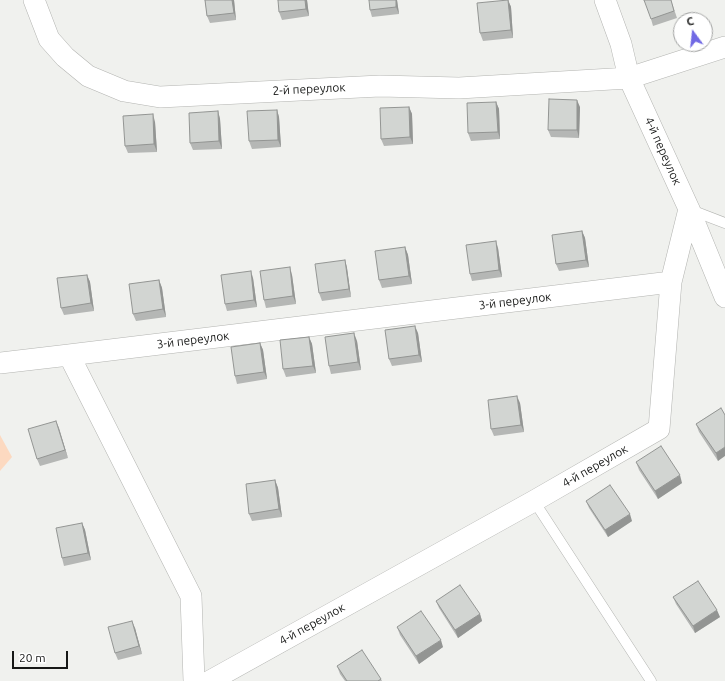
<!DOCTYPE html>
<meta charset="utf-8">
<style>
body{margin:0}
#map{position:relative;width:725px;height:681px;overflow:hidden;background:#f0f1ee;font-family:Ubuntu,sans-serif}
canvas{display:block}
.north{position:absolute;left:673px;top:12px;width:40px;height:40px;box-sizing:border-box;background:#fff;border:1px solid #a2a3a2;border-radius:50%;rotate:345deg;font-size:11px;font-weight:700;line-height:16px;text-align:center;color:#171817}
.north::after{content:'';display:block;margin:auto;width:14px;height:18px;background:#7169e4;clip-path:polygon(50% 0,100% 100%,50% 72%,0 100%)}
.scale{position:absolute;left:12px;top:651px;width:56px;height:18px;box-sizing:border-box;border:2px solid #171817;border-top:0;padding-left:5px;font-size:12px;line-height:14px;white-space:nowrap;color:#171817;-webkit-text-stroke:3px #fff;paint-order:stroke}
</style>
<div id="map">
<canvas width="725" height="681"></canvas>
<div class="north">С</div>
<div class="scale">20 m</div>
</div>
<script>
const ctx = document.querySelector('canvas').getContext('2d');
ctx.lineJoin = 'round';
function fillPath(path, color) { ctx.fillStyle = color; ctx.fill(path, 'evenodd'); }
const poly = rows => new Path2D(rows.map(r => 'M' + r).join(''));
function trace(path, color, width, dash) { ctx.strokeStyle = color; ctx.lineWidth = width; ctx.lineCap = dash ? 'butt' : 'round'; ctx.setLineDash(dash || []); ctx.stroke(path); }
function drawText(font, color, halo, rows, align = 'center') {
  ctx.font = font + ' Ubuntu,sans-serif'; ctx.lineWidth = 4; ctx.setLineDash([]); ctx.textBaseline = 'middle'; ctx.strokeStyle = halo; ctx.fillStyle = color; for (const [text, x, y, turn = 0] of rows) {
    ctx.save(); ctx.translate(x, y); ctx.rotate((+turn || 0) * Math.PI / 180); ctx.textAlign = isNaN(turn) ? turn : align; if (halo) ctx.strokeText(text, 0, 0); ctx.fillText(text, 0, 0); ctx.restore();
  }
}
fillPath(poly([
 [0,435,12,457,0,471]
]), '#fcd9c0');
const service = poly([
 [691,210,725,223],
 [534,501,651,681]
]);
const minor = poly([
 [34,0,49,39,65,57,88,76,124,91,160,97,380,86,459,88,629,78,725,47],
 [689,209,725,297],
 [0,363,69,355],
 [194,681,191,596,69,355,671,282],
 [210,681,534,501,659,429,671,282,689,209,629,78,621,44,605,0]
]);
trace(service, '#b3b4b1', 11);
trace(minor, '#b3b4b1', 22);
trace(service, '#fff', 10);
trace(minor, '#fff', 21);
fillPath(poly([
 [205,0,234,0,236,20,210,23,207,16],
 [307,0,309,16,282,20,279,12],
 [397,0,399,14,372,17,370,10],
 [508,0,511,7,513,38,483,41,480,33],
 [671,0,677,18,653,26,651,19],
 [496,102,499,109,500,139,471,141,468,133],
 [409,107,412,114,413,144,384,146,381,139],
 [580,107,579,138,551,137,548,130],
 [277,110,279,117,281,147,252,149,249,141],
 [218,111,220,119,222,149,193,150,190,143],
 [155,122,157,152,128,153,125,146],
 [582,231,585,238,589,267,559,271,556,264],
 [405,247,408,255,412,284,382,288,379,280],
 [498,248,502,277,472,281,470,274],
 [345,260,347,268,351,297,322,301,319,293],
 [87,275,90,282,94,311,64,315,61,308],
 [292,275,296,304,266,308,264,300],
 [253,278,257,307,227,311,225,304],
 [159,280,162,288,166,317,136,321,133,314],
 [418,333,422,362,392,366,389,359],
 [309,337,312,344,316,373,286,377,283,369],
 [357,341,361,370,331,374,329,366],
 [260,343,263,350,267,379,237,384,235,376],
 [520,403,524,432,494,436,491,429],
 [721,408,718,461,699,432,696,424],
 [56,421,68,458,40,466,37,459],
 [636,462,682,483,658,499,639,470],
 [275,480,278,488,282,517,252,521,249,514],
 [586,501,632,521,608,537,589,508],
 [82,523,85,530,91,560,64,566,62,558],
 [673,597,720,617,695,633,676,604],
 [436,601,480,614,482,621,458,638,439,608],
 [397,627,443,647,419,664,400,635],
 [135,628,142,654,118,660,115,653],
 [337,666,381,679,382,681,345,681,340,674]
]), '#b5b7b5');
fillPath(poly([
 [232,0,234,0,236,20,234,13],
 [305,0,307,0,309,16,306,9],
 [396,0,397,0,399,14,396,7],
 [508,0,511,7,513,38,511,30],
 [577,100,580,107,579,138,577,130],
 [496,102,499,109,500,139,498,132],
 [409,107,412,114,413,144,410,137],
 [277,110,279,117,281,147,278,140],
 [218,111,220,119,222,149,219,141],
 [153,114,155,122,157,152,154,144],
 [582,231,585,238,589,267,586,260],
 [496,241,498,248,502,277,499,270],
 [405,247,408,255,412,284,409,276],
 [345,260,347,268,351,297,349,289],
 [290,267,292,275,296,304,293,296],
 [251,271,253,278,257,307,254,300],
 [87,275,90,282,94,311,91,303],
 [159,280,162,288,166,317,163,309],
 [415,326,418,333,422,362,419,355],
 [354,333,357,341,361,370,358,362],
 [309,337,312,344,316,373,313,366],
 [260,343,263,350,267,379,264,372],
 [517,396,520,403,524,432,521,425],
 [56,421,59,428,68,458,65,450],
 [725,447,725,456,718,461,716,453],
 [680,475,682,483,658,499,655,491],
 [275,480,278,488,282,517,279,509],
 [630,514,632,521,608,537,605,530],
 [82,523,85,530,91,560,88,553],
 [717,610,720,617,695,633,693,626],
 [480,614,482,621,458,638,455,630],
 [132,621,135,628,142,654,139,646],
 [441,640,443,647,419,664,416,656]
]), '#939593');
const building = poly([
 [205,0,232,0,234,13,207,16,205,0],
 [278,0,305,0,306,9,279,12,278,0],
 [369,0,396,0,396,7,370,10,369,0],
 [508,0,511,30,480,33,477,3,508,0],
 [644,0,671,0,674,11,651,19,644,0],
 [549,99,577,100,577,130,548,130,549,99],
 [496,102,498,132,468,133,467,103,496,102],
 [409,107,410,137,381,139,380,108,409,107],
 [277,110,278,140,249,141,247,111,277,110],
 [218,111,219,141,190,143,189,113,218,111],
 [153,114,154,144,125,146,123,116,153,114],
 [582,231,586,260,556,264,552,235,582,231],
 [496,241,499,270,470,274,466,245,496,241],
 [405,247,409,276,379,280,375,251,405,247],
 [345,260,349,289,319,293,315,264,345,260],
 [290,267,293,296,264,300,260,271,290,267],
 [251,271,254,300,225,304,221,275,251,271],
 [87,275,91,303,61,308,57,278,87,275],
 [159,280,163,309,133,314,129,284,159,280],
 [415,326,419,355,389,359,385,330,415,326],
 [354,333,358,362,329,366,325,337,354,333],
 [309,337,313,366,283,369,280,340,309,337],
 [260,343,264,372,235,376,231,347,260,343],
 [517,396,521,425,491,429,488,400,517,396],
 [721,408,725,415,725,447,716,453,696,424,721,408],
 [56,421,65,450,37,459,28,429,56,421],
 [661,446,680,475,655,491,636,462,661,446],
 [275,480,279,509,249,514,246,484,275,480],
 [610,485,630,514,605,530,586,501,610,485],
 [82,523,88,553,62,558,56,528,82,523],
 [698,581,717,610,693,626,673,597,698,581],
 [460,585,480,614,455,630,436,601,460,585],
 [421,611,441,640,416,656,397,627,421,611],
 [132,621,139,646,115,653,108,627,132,621],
 [362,650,381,679,378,681,347,681,337,666,362,650]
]);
fillPath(building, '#d2d5d2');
trace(building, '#939593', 1);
drawText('12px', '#171817', '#fff', [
 ["2-й переулок",309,89,-3],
 ["4-й переулок",663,151,66],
 ["3-й переулок",515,301,-7],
 ["3-й переулок",193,340,-7],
 ["4-й переулок",595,466,-30],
 ["4-й переулок",312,624,-29]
]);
</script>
